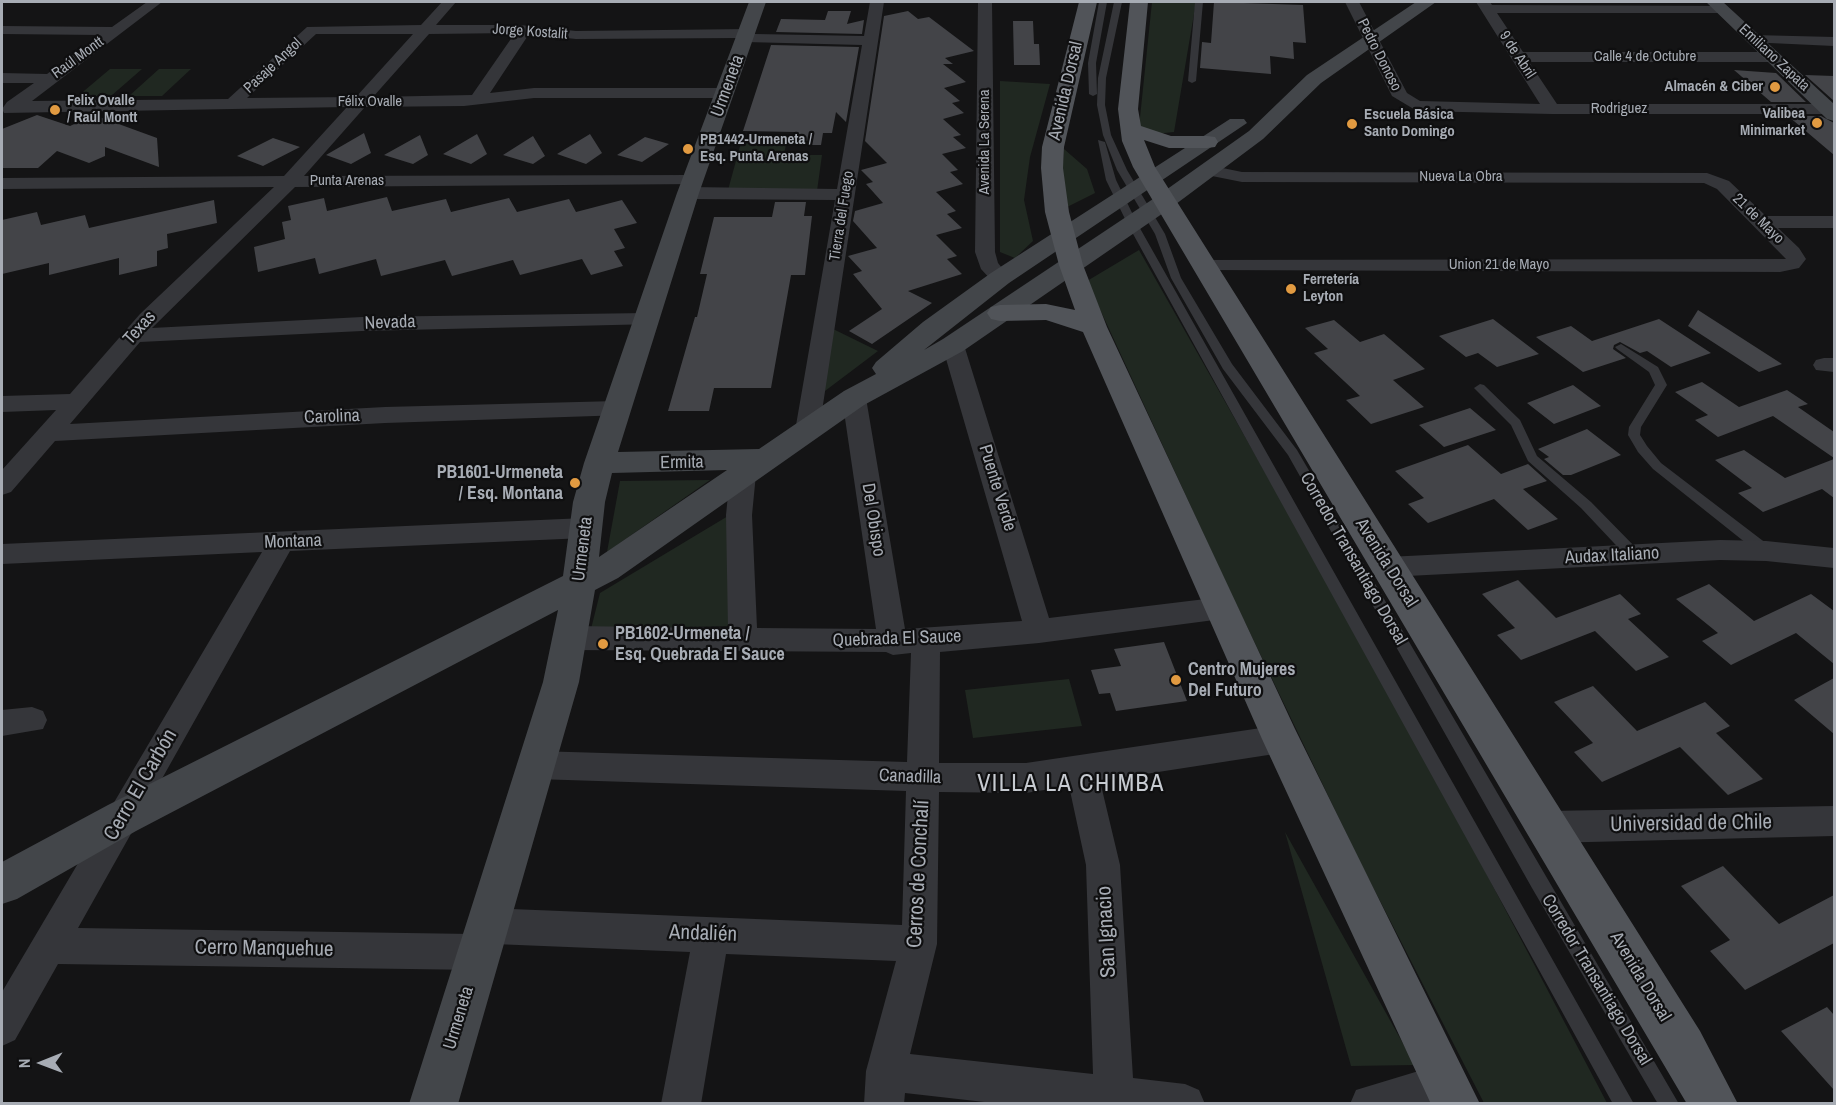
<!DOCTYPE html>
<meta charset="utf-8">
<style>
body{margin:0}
#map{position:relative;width:1836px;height:1105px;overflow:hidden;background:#141415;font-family:"Archivo Narrow",sans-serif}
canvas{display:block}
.frame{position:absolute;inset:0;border:3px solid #a7acb4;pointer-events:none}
.north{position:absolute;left:12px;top:1033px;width:60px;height:60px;-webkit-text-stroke:4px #0f0f10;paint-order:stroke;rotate:269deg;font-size:16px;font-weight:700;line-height:24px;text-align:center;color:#a7acb4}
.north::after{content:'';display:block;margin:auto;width:21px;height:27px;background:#a7acb4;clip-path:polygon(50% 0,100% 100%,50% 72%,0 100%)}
</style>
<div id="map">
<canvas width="1836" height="1105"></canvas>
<div class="frame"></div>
<div class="north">N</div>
</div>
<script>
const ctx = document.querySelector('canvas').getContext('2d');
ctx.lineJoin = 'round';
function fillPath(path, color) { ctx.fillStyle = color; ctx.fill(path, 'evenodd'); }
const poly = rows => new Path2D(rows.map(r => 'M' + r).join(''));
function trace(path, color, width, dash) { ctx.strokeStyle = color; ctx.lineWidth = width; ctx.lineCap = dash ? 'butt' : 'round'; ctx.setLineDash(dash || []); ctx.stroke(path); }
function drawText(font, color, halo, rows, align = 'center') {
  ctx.font = font + ' "Archivo Narrow",sans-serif'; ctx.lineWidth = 4.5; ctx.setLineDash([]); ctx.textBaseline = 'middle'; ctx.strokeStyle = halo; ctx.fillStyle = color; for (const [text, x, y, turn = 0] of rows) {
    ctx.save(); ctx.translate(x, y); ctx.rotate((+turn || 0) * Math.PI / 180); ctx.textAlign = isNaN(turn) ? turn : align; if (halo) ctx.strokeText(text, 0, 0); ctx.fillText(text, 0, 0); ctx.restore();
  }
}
fillPath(poly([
 [1152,2,1196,2,1174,132,1155,134,1139,127],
 [110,69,142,69,111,96,78,96],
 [159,69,191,69,162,96,129,96],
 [1000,81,1050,84,1030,157,1024,200,1033,241,1015,258,1000,252],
 [742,139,787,139,784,155,822,155,817,191,728,190],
 [1064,149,1087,169,1095,193,1067,207,1062,178],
 [1139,250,1404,717,1607,1103,1484,1103,1360,862,1227,585,1087,281],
 [831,328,878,351,821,394],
 [710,480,607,552,620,481],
 [733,513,733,626,591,629,600,593],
 [1069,679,1082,726,973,738,965,690],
 [1285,832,1415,1065,1351,1066]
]), '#202821');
fillPath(poly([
 [1214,2,1303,5,1306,43,1293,42,1294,59,1270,56,1271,74,1200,68,1202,42,1211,43],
 [828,11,851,11,847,24,864,20,862,34,776,32,781,19,825,20],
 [908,11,918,19,929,17,974,51,945,58,953,64,943,64,966,82,944,88,960,101,952,103,964,113,943,119,961,135,953,137,966,148,942,154,958,170,950,172,963,184,936,192,956,211,947,214,962,228,936,235,957,256,947,259,962,274,908,291,932,303,872,344,849,331,882,309,853,274,862,271,848,256,877,248,853,221,855,211,883,203,866,184,873,182,861,170,887,163,865,141,884,16],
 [1013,21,1033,21,1034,44,1039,44,1040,65,1014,65],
 [771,45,859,47,846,122,836,112,832,133,823,133,821,145,792,145,795,132,743,131],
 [1734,70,1776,73,1806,102,1771,102],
 [1805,75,1834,76,1834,101],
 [37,115,70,126,94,115,157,138,159,167,105,147,105,156,89,163,57,151,38,168,2,168,2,129],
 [1788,116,1821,116,1834,123,1834,155],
 [364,133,371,153,351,164,326,155],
 [477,134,487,154,471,164,443,154],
 [590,134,602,153,586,164,557,154],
 [420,135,428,155,413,164,384,155],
 [533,136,545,156,533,164,503,155],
 [645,137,669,144,642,162,617,155],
 [273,138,300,147,263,166,237,156],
 [387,197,392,211,446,199,451,212,509,198,517,212,569,199,576,212,622,200,637,223,614,229,625,248,614,251,623,266,591,275,582,259,520,275,513,260,452,276,445,260,381,276,376,259,319,274,315,258,258,272,254,247,285,239,282,222,291,220,288,206,324,198,327,211],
 [214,200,217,223,167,234,168,248,157,251,157,266,119,275,119,258,49,275,49,263,2,274,2,220,37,212,41,225,85,215,89,228],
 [775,202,806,202,804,216,812,216,805,275,791,275,771,388,714,388,709,411,668,411,695,317,697,317,707,274,700,274,714,217,772,217],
 [1698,310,1782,364,1759,372,1688,326],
 [1493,319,1539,354,1497,367,1478,353,1466,357,1439,336],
 [1659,319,1711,353,1671,367,1647,351,1640,353,1620,342,1614,345,1613,349,1626,358,1583,372,1536,337,1571,326,1592,341],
 [1334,320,1360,342,1384,334,1425,369,1393,380,1424,407,1371,424,1346,400,1360,396,1314,353,1328,349,1305,328],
 [1702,382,1739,407,1787,390,1808,404,1798,407,1834,432,1834,458,1773,416,1718,437,1695,420,1708,415,1675,392],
 [1573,385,1601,406,1554,424,1527,403],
 [1470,408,1496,430,1444,447,1419,425],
 [1587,429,1621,455,1571,475,1563,475,1544,459,1549,457,1538,449],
 [1468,445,1501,474,1528,464,1547,481,1523,489,1558,519,1528,530,1494,499,1428,523,1408,504,1424,498,1395,471],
 [1744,450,1785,478,1834,459,1834,498,1822,489,1763,512,1738,493,1752,488,1715,460],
 [1518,580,1556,618,1620,594,1641,614,1628,619,1669,657,1636,671,1595,631,1521,660,1497,635,1515,628,1482,594],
 [1709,584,1754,621,1811,594,1834,611,1834,664,1796,633,1731,665,1702,641,1718,633,1676,599],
 [1164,642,1187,701,1116,711,1110,693,1099,694,1091,670,1121,666,1114,649],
 [1834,678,1834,734,1794,700],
 [1593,686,1637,731,1705,702,1730,726,1716,733,1763,779,1728,795,1680,747,1602,782,1574,752,1593,743,1554,702],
 [1723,866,1779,924,1834,895,1834,943,1745,990,1710,951,1730,940,1681,886],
 [1827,1007,1834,1015,1834,1090,1781,1031]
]), '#434448');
fillPath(poly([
 [1099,2,1107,2,1096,63,1097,94,1093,96,1089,94,1088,63,1099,2],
 [1114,2,1122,2,1106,78,1105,105,1111,135,1127,170,1165,234,1181,278,1232,364,1297,450,1679,1104,1658,1104,1532,888,1288,455,1223,369,1171,278,1155,234,1117,170,1103,135,1097,105,1098,78,1114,2],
 [1195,2,1203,2,1196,81,1192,83,1188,81,1195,2],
 [1098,140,1105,142,1116,180,1137,223,1634,1104,1613,1104,1127,223,1106,180,1098,140],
 [1621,344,1658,367,1667,385,1641,427,1640,435,1647,446,1661,463,1771,547,1773,551,1771,555,1761,555,1653,469,1638,452,1628,435,1629,427,1655,385,1649,372,1617,349,1615,347,1621,344],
 [1480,384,1484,385,1520,420,1537,456,1591,502,1639,551,1641,555,1639,559,1629,559,1581,508,1528,461,1511,425,1474,388,1480,384]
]), '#35363a');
fillPath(poly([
 [147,2,162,2,32,101,228,99,307,27,421,25,442,2,456,2,436,25,520,25,576,31,748,29,753,30,755,34,864,36,870,2,884,2,819,431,816,437,807,439,798,437,795,431,835,200,688,199,679,193,688,187,837,189,862,45,746,42,739,38,576,39,529,34,490,93,534,88,726,88,734,93,726,98,534,98,464,106,365,107,304,176,693,175,702,180,699,184,295,187,152,328,362,317,647,313,655,314,658,319,655,324,362,331,140,342,70,424,385,407,617,401,625,403,629,409,625,415,385,423,55,441,11,492,2,495,2,470,56,410,2,412,2,396,70,394,140,314,274,187,2,189,2,178,284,176,347,107,4,113,2,109,7,102,34,83,2,83,2,73,47,74,100,35,2,34,2,26,112,27,147,2],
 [515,33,472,95,373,97,429,34,515,33],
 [316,34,413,34,356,97,247,98,316,34],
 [978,2,992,2,995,252,998,263,1010,278,1007,282,1000,284,993,282,981,269,975,252,978,2],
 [1345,2,1359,2,1407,93,1420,101,1540,104,1476,2,1490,2,1492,5,1723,6,1728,7,1728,13,1497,13,1523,52,1773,52,1781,57,1773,62,1529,62,1557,104,1828,104,1834,105,1834,112,1828,114,1552,114,1417,111,1392,96,1345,2],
 [1753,35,1834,37,1834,46,1748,42,1746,39,1748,36,1753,35],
 [1208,165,1242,172,1707,173,1729,181,1766,216,1834,216,1834,228,1778,228,1799,248,1806,259,1799,268,1780,272,1202,270,1195,268,1192,264,1195,260,1786,259,1717,189,1704,183,1242,182,1202,174,1199,170,1202,166,1208,165],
 [953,338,961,340,964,345,1049,618,1222,597,1232,600,1236,608,1232,616,1222,619,1039,643,940,652,939,763,1026,763,1281,725,1292,729,1297,739,1292,749,1281,753,1100,781,1120,865,1133,1078,1185,1084,1199,1090,1205,1104,1002,1104,905,1093,904,1104,864,1104,866,1071,896,961,726,954,701,1104,661,1104,690,952,494,944,497,952,492,965,479,970,58,964,15,1040,2,1046,2,992,262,552,2,564,2,544,585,518,594,521,598,528,594,535,585,538,290,551,78,928,472,934,469,926,474,913,487,908,902,925,906,791,536,779,525,775,520,765,525,755,536,751,907,762,911,653,893,655,886,652,570,650,560,646,555,638,560,630,570,626,728,628,726,515,730,474,734,468,743,465,752,468,756,474,752,515,757,628,876,629,842,398,846,393,854,390,862,393,866,398,905,629,1022,621,942,345,945,340,953,338],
 [1069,786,1086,865,1093,1074,910,1054,937,944,939,792,1026,793,1069,786],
 [1824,358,1834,358,1834,372,1816,370,1813,365,1816,360,1824,358],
 [1720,540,1766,541,1834,548,1834,568,1766,561,1720,560,1388,577,1378,574,1374,567,1378,560,1388,557,1720,540],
 [32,707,43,711,47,720,43,729,2,736,2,710,32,707],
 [1834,806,1834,836,1548,843,1536,838,1531,827,1536,816,1548,811,1834,806],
 [1445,1063,1459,1069,1465,1083,1459,1097,1442,1104,1350,1104,1356,1090,1445,1063]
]), '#35363a');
fillPath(poly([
 [749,2,766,2,699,193,618,452,759,449,844,391,876,374,872,368,876,362,923,322,991,273,1230,119,1244,119,1247,123,1009,283,924,350,943,339,1156,197,1249,131,1307,75,1416,2,1436,2,1321,83,1263,139,1172,207,963,351,864,405,618,578,595,590,579,682,458,1104,409,1104,543,682,558,610,136,831,17,899,2,904,2,862,108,805,563,576,573,502,584,463,677,193,749,2],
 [727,470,599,557,605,502,612,473,727,470],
 [1706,2,1723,2,1834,104,1834,121,1827,119,1706,2]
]), '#43464a');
fillPath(poly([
 [1079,2,1097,2,1064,147,1063,168,1069,212,1083,265,1107,327,1295,729,1480,1104,1431,1104,1262,739,1083,332,1046,320,1000,321,991,319,987,313,991,307,1000,305,1046,304,1075,310,1059,265,1045,212,1041,168,1042,147,1079,2],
 [1130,2,1148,2,1138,109,1141,126,1171,136,1207,136,1215,137,1218,142,1215,147,1207,148,1169,148,1144,140,1155,167,1700,1031,1738,1104,1687,1104,1133,167,1122,141,1118,109,1130,2]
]), '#515459');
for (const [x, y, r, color] of [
 [1775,87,6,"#e19a41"],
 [55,110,6,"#e19a41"],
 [1817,123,6,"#e19a41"],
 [1352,124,6,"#e19a41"],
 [688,149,6,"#e19a41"],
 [1291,289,6,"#e19a41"],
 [575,483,6,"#e19a41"],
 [603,644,6,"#e19a41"],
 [1176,680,6,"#e19a41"]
]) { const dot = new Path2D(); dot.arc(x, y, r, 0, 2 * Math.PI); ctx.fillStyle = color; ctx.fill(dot); trace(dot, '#0f0f10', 2); }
drawText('15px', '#a7acb4', '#0f0f10', [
 ["Jorge Kostalit",530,32,4],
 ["Pedro Donoso",1379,55,63],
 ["9 de Abril",1517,55,57],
 ["Calle 4 de Octubre",1645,57],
 ["Raúl Montt",78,58,-36],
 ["Emiliano Zapata",1774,58,43],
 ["Pasaje Angol",273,66,-43],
 ["Félix Ovalle",370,102],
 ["Rodriguez",1619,109],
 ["Avenida La Serena",985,142,-90],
 ["Nueva La Obra",1461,177],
 ["Punta Arenas",347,181],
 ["Tierra del Fuego",842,216,-81],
 ["21 de Mayo",1758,219,44],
 ["Union 21 de Mayo",1499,265]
]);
drawText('bold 15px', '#a7acb4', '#0f0f10', [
 ["Almacén & Ciber",1763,87,"right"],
 ["Felix Ovalle",67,101],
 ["/ Raúl Montt",67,118],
 ["Valibea",1805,114,"right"],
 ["Minimarket",1805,131,"right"],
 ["Escuela Básica",1364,115],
 ["Santo Domingo",1364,132],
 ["PB1442-Urmeneta /",700,140],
 ["Esq. Punta Arenas",700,157],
 ["Ferretería",1303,280],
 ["Leyton",1303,297]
], 'left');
drawText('18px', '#a7acb4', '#0f0f10', [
 ["Urmeneta",728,86,-70],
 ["Avenida Dorsal",1066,91,-77],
 ["Nevada",390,323,-2],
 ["Texas",140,328,-48],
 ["Carolina",332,417,-2],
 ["Ermita",682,463,-1],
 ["Puente Verde",997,488,73],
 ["Del Obispo",873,520,81],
 ["Montana",293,542,-2],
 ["Urmeneta",583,549,-83],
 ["Audax Italiano",1612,556,-3],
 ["Corredor Transantiago Dorsal",1353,559,60],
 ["Avenida Dorsal",1386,563,58],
 ["Quebrada El Sauce",897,639,-2],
 ["Canadilla",910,777,2],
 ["Avenida Dorsal",1640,977,59],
 ["Corredor Transantiago Dorsal",1596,980,59],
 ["Urmeneta",459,1018,-73]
]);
drawText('bold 18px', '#a7acb4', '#0f0f10', [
 ["PB1601-Urmeneta",563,473,"right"],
 ["/ Esq. Montana",563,494,"right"],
 ["PB1602-Urmeneta /",615,634],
 ["Esq. Quebrada El Sauce",615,655],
 ["Centro Mujeres",1188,670],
 ["Del Futuro",1188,691]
], 'left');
drawText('21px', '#a7acb4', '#0f0f10', [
 ["Cerro El Carbón",141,785,-60],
 ["Universidad de Chile",1691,824,-1],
 ["Cerros de Conchalí",919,874,-87],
 ["San Ignacio",1107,932,-93],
 ["Andalién",703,934,2],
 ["Cerro Manquehue",264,949,1]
]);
ctx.letterSpacing = '1.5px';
drawText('24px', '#c7cbd1', '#0f0f10', [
 ["VILLA LA CHIMBA",1071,785]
]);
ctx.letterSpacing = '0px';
</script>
